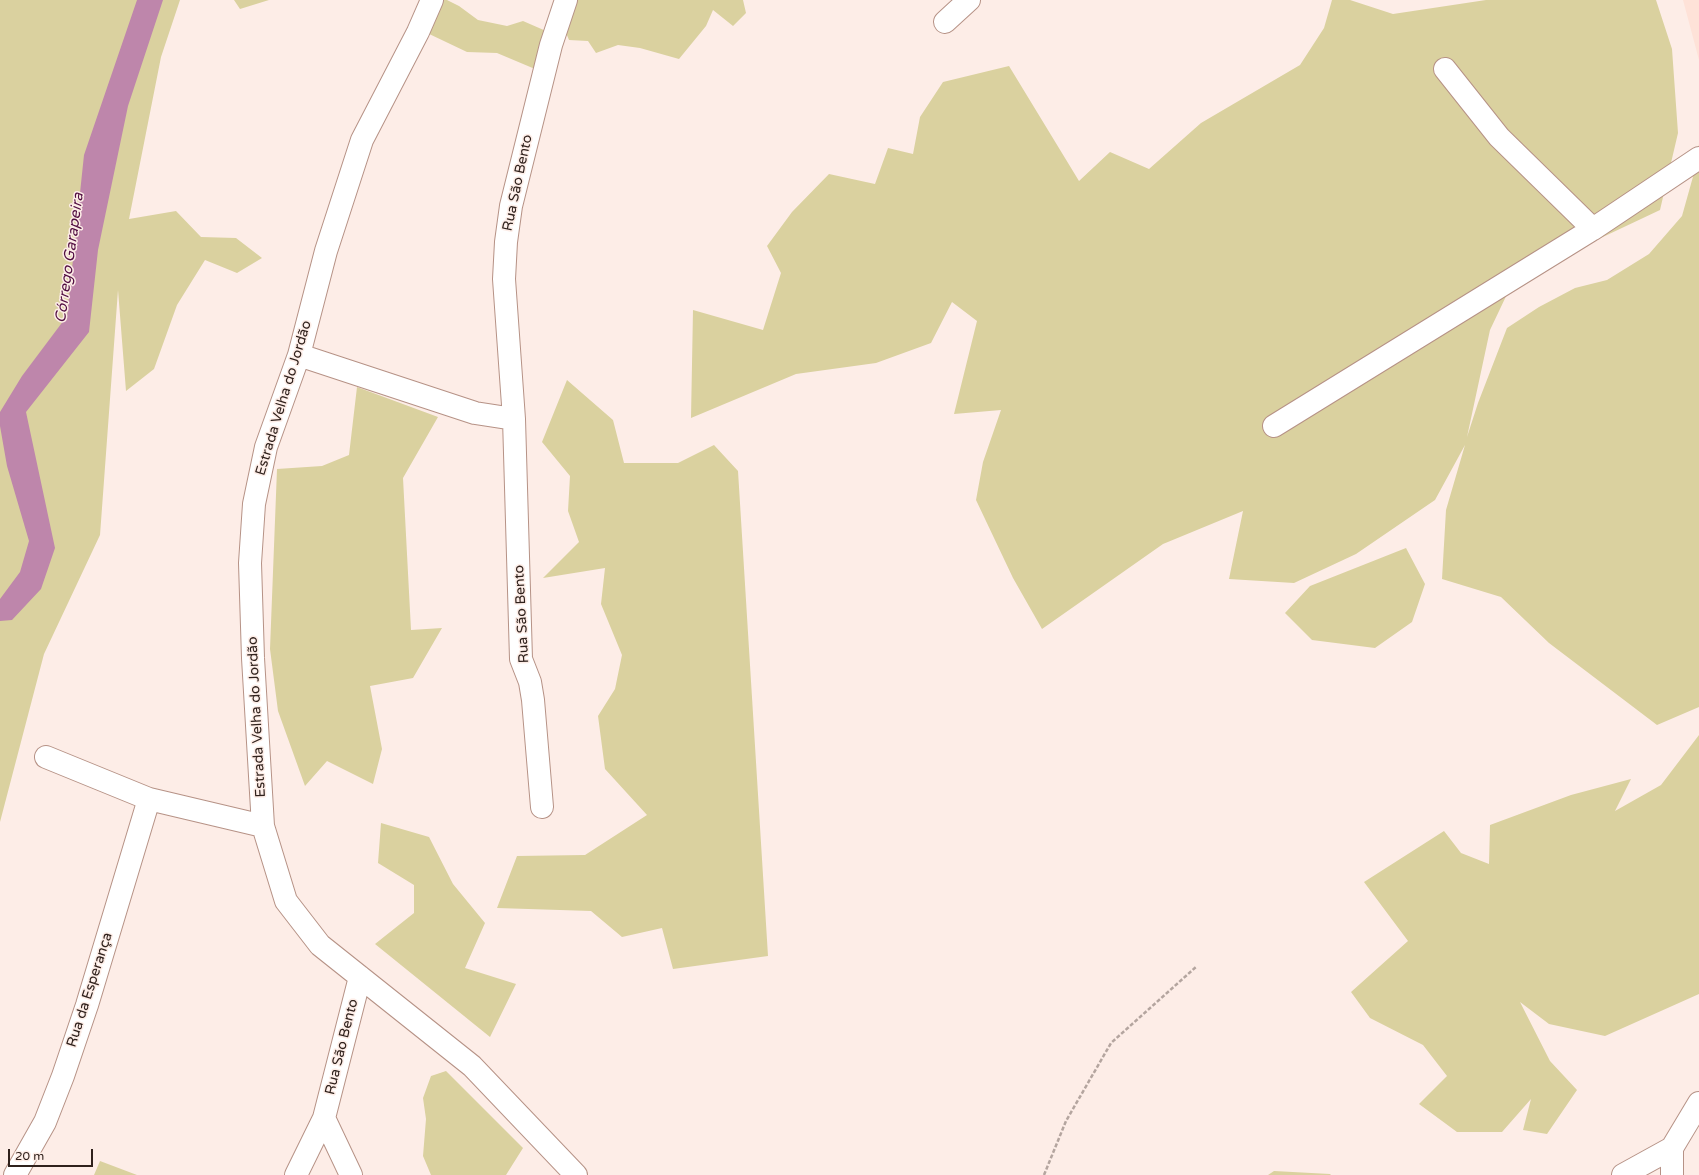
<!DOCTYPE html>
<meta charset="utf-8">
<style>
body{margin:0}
#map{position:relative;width:1699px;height:1175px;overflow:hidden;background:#fdede7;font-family:"Varela Round",sans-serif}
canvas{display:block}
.scale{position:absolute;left:8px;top:1149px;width:85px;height:18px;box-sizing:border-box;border:2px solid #2f211c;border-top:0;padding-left:5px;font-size:12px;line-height:14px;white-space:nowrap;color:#2f211c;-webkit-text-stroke:3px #fdede7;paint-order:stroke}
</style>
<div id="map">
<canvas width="1699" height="1175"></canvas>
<div class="scale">20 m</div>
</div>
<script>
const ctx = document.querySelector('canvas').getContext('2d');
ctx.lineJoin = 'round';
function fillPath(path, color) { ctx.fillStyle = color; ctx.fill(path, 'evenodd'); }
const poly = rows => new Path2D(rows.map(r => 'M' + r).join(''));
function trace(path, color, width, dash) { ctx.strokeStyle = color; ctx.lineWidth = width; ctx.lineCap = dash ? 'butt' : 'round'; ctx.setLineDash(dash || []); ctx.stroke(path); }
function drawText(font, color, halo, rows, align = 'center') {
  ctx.font = font + ' "Varela Round",sans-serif'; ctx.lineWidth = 3; ctx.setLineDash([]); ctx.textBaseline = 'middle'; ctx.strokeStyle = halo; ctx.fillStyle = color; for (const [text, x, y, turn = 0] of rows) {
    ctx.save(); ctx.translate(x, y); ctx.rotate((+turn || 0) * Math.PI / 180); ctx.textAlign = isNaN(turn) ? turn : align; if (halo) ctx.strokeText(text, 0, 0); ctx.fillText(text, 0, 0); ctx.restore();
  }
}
fillPath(poly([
 [1683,0,1699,0,1699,60]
]), '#fee2d8');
fillPath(poly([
 [0,0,180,0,161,57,129,219,176,211,201,237,236,238,262,258,237,273,205,260,177,305,154,369,126,391,118,290,100,535,44,654,0,822],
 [234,0,269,0,240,9],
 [439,0,447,0,459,6,478,20,507,26,523,21,546,31,535,69,497,53,467,52,425,32],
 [574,0,743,0,746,13,733,26,713,10,706,26,679,59,640,48,618,45,596,53,588,41,569,40,564,28],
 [1332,0,1350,0,1393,14,1486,0,1656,0,1672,49,1678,133,1660,210,1588,244,1509,290,1490,330,1467,437,1478,403,1507,328,1539,307,1575,288,1607,280,1649,254,1682,216,1696,166,1699,144,1699,707,1657,725,1549,643,1501,597,1442,579,1446,510,1465,445,1435,500,1356,554,1294,583,1229,579,1243,511,1163,544,1042,629,1013,578,976,500,983,462,1001,410,954,414,977,321,952,302,931,343,876,363,796,374,691,418,693,310,763,330,781,273,767,246,792,212,829,174,875,184,888,148,913,154,920,117,943,82,1009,66,1079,181,1110,152,1149,169,1201,123,1300,65,1324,28],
 [567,380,613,420,624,463,678,463,714,445,738,471,768,956,673,969,662,928,622,937,591,911,497,908,517,856,585,855,647,815,605,769,598,716,615,689,622,655,601,604,605,568,543,578,579,542,568,511,570,476,542,442],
 [357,387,438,417,403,478,411,630,442,628,413,678,370,686,382,749,373,784,327,761,305,786,278,711,270,649,277,469,322,466,349,455],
 [1406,548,1425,584,1412,622,1375,648,1312,640,1285,613,1310,586],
 [1699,735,1699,994,1605,1036,1549,1024,1520,1002,1550,1061,1577,1090,1547,1134,1523,1130,1531,1099,1502,1132,1457,1132,1419,1104,1447,1076,1423,1045,1370,1018,1351,992,1408,941,1364,882,1444,831,1461,853,1489,864,1490,825,1571,795,1631,779,1615,811,1661,785],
 [381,823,429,837,453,884,485,923,465,968,516,984,490,1037,375,944,414,913,414,885,378,863],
 [446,1071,523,1148,506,1175,431,1175,423,1156,426,1119,423,1098,431,1076],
 [100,1161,137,1175,94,1175],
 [1274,1171,1330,1174,1331,1175,1268,1175]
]), '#dad19f');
fillPath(poly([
 [137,0,163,0,128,106,98,250,89,332,26,412,55,548,41,589,12,620,0,621,0,599,20,572,29,541,7,466,0,426,0,412,22,376,67,316,84,155]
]), '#be86ab');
const minor = poly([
 [432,0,418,32,362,140,326,251,299,355,266,447,254,504,250,563,253,658,263,826,286,901,320,945,472,1066,576,1175],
 [945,22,969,0],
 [1445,69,1499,137,1593,229],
 [299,355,475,413,514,419,521,659,530,682,533,700,542,807],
 [514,419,504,279,506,242,511,206,551,45,566,0],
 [1274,426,1593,229,1699,158],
 [46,757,149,799,263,826],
 [324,1118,351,1175],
 [15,1175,45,1122,63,1076,87,1005,149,799],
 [296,1175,324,1118,360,977],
 [1623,1175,1672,1148],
 [1672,1175,1672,1148,1699,1103]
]);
trace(minor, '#b69286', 24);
trace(poly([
 [1044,1175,1066,1121,1111,1043,1197,966]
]), '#b4a59f', 2.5, [4, 2]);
trace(minor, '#fff', 22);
drawText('14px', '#2f211c', '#fdede7', [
 ["Rua São Bento",518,183,-78],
 ["Estrada Velha do Jordão",284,398,-73],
 ["Rua São Bento",522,614,-93],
 ["Estrada Velha do Jordão",257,717,-93],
 ["Rua da Esperança",90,990,-72],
 ["Rua São Bento",342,1047,-76]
]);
drawText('italic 15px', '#510e41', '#fdede7', [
 ["Córrego Garapeira",70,258,-82]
]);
</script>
